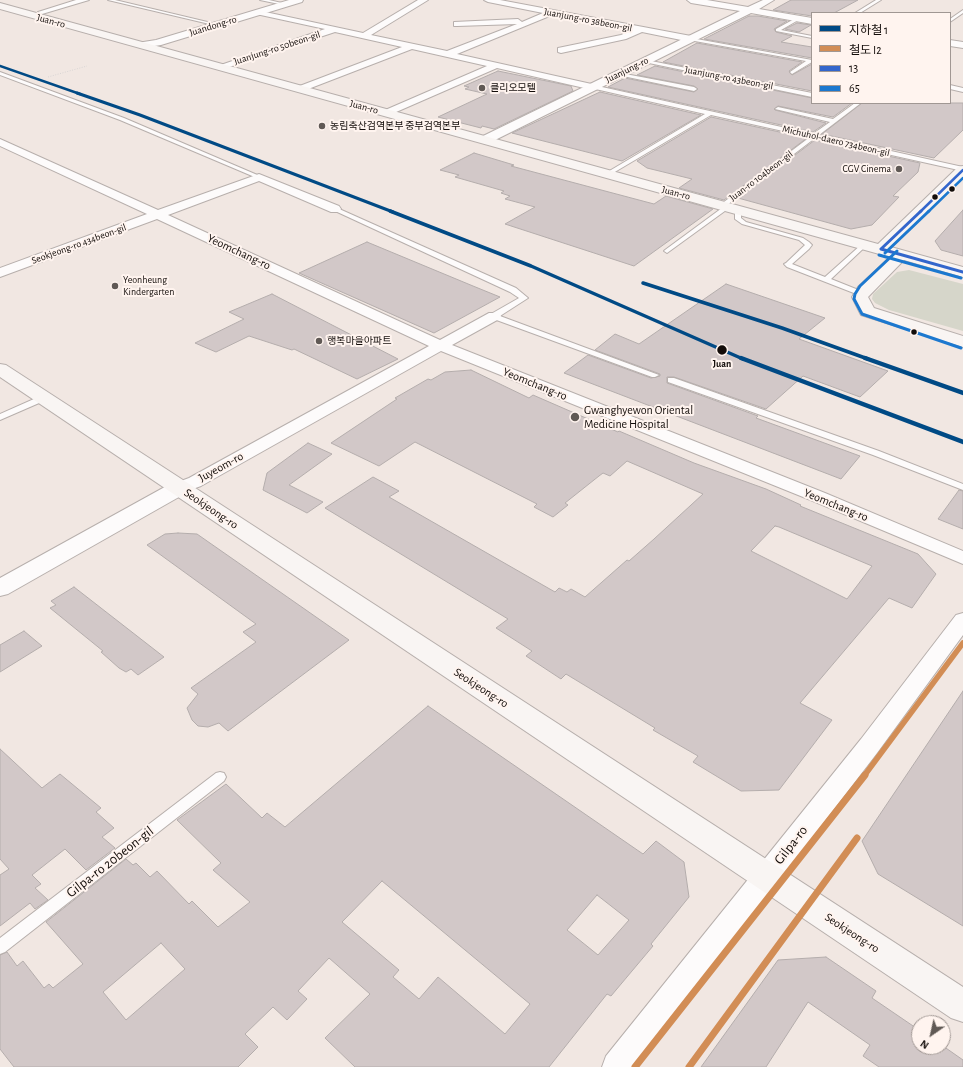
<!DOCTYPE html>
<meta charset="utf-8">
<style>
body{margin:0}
#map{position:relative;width:963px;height:1067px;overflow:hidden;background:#f1e7e2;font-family:"Alegreya Sans","Noto Sans KR",sans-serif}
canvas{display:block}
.legend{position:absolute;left:811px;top:12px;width:140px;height:92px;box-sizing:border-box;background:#fff4ef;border:1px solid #a09793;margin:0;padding:5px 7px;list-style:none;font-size:12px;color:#120c09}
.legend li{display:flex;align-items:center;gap:8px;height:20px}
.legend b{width:20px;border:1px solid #a09793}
.north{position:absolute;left:911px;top:1015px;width:40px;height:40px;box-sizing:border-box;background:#fff4ef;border:1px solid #a09793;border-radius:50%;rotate:214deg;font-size:11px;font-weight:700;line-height:16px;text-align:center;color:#120c09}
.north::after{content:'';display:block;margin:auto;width:14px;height:18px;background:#605955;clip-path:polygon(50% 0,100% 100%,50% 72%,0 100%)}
</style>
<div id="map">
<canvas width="963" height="1067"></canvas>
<ul class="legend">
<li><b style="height:5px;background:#004a85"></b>지하철 1</li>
<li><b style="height:5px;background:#d28d55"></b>철도 I2</li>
<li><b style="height:5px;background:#36c"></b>13</li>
<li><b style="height:5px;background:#1c78cf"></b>65</li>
</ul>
<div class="north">N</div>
</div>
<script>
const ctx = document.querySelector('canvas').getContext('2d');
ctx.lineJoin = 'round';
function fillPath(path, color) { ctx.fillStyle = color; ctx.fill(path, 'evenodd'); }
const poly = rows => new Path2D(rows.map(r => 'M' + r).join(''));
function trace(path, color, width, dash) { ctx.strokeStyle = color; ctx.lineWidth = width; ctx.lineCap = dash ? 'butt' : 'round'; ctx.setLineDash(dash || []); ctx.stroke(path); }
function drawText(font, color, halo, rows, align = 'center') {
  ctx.font = font + ' "Alegreya Sans","Noto Sans KR",sans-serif'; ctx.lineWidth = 4; ctx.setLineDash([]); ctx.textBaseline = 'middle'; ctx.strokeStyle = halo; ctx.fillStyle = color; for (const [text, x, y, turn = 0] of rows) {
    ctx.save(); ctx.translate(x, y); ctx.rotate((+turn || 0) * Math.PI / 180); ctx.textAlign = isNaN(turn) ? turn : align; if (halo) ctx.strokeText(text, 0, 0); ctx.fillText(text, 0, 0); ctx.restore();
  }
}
fillPath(poly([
 [909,270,963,284,963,331,889,310,875,303,872,299,873,294,897,272]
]), '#d6d6ca');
const building = poly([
 [791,0,858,0,834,13,812,13,812,16,773,10,791,0],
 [749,16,758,16,787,21,774,29,776,32,792,36,781,42,812,47,812,58,704,39,749,16],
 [797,23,811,25,799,32,785,29,797,23],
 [697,43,802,62,789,71,792,75,812,64,812,91,663,62,697,43],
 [655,66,812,98,812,103,852,103,833,117,778,106,774,109,775,110,826,123,813,132,608,87,625,78,694,92,698,89,694,86,637,75,655,66],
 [498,71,571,86,573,91,494,129,482,126,481,128,438,117,487,94,465,89,469,87,464,86,498,71],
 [600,92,701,115,622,161,512,133,600,92],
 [862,103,963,103,963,130,934,158,822,134,862,103],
 [711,117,807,138,724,200,679,188,692,179,647,168,637,161,711,117],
 [815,140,920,163,918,172,893,196,899,197,872,225,851,229,738,198,815,140],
 [474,153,514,165,511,166,654,204,666,196,713,209,634,266,505,224,535,207,505,199,510,196,501,193,504,191,455,177,459,175,440,170,474,153],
 [963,210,963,256,941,250,935,241,963,210],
 [367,242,473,286,500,297,434,333,299,273,367,242],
 [726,284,825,318,799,339,888,371,860,397,803,376,766,409,674,377,667,377,667,383,758,416,756,418,860,456,841,479,564,373,588,355,651,378,660,376,660,374,595,350,615,334,639,344,726,284],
 [272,294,398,359,357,379,294,349,292,350,249,336,216,352,195,343,244,319,229,312,272,294],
 [471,370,529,398,533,395,618,432,619,431,694,463,766,489,801,505,800,506,918,554,936,574,912,608,889,598,800,703,832,720,779,790,741,791,693,762,698,756,653,730,655,728,566,674,561,679,526,656,532,651,496,628,508,619,325,508,373,477,399,491,389,497,555,592,559,588,567,592,571,589,585,597,627,560,629,561,654,539,703,494,627,461,610,476,603,473,599,476,565,503,568,505,553,517,534,507,537,504,415,442,379,466,331,443,397,399,395,398,428,379,431,380,445,372,471,370],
 [775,526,779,527,872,566,847,599,751,551,775,526],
 [308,443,332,454,289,485,323,502,307,513,263,490,267,473,308,443],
 [959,490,963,491,963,529,938,519,959,490],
 [178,533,197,534,349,640,228,731,219,723,208,727,198,726,192,720,187,708,198,694,191,688,256,642,243,632,256,624,147,545,165,534,178,533],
 [74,587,164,657,138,675,131,669,126,672,119,668,101,652,103,651,50,608,56,605,51,601,74,587],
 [24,631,42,646,0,672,0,645,24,631],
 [963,691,963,926,878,874,862,841,963,691],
 [428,706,643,854,656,841,684,862,689,897,651,944,653,946,611,996,607,994,549,1067,355,1067,325,1038,370,994,329,958,298,991,307,999,287,1020,273,1007,245,1034,258,1047,238,1067,14,1067,0,1049,0,955,7,952,17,966,23,961,44,988,49,984,53,988,83,964,46,922,126,859,133,865,136,863,150,877,157,871,189,904,192,901,218,927,250,902,213,870,221,863,177,820,226,784,262,818,267,813,285,827,428,706],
 [382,881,530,1004,505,1034,438,977,419,999,393,977,399,970,342,922,382,881],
 [597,895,629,920,598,955,567,930,597,895],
 [161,943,185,969,126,1020,103,992,161,943],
 [0,749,42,788,60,774,101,808,96,812,114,828,102,837,115,848,86,870,65,849,32,875,41,884,35,888,48,900,35,909,30,903,0,926,0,875,9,869,0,859,0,749],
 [826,957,876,991,872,998,919,1030,919,1047,943,1046,963,1060,963,1067,879,1067,863,1056,870,1045,808,1002,766,1067,701,1067,778,960,826,957]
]);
fillPath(building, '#d2c8c8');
trace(building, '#b4adac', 1);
const service = poly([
 [108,0,115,0,220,25,218,26,108,0],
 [260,0,269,0,286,4,284,5,260,0],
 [876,0,881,0,860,13,855,13,876,0],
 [963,10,963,13,950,22,950,19,963,10],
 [798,17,800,19,781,30,812,36,812,38,776,31,776,29,798,17],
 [691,38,812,60,812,62,792,74,790,72,806,61,689,40,691,38],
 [646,60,812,93,812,97,644,62,646,60],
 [0,72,124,118,262,177,257,178,120,120,0,75,0,72],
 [620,73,694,87,697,89,694,91,618,75,620,73],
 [593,85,813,134,830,122,775,109,778,107,833,119,855,103,861,103,819,135,963,167,963,171,815,138,727,205,730,207,729,208,667,253,664,251,665,250,722,208,719,206,720,205,810,137,711,115,608,176,605,174,606,173,705,114,591,88,593,85],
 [950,85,963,88,963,92,950,89,950,85],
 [333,208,337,208,516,288,528,298,500,316,659,375,655,377,652,377,491,318,491,314,519,298,510,292,333,210,333,208],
 [738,208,741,210,741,218,746,222,803,238,809,242,812,245,809,249,792,264,825,277,862,244,866,244,866,246,831,279,866,293,865,295,859,295,787,267,784,264,786,263,805,245,799,240,742,224,735,219,735,210,738,208],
 [668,378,674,378,879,451,963,484,963,490,873,455,668,382,668,378],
 [43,395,46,396,46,400,0,420,0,414,43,395],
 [220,772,224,773,226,777,224,781,5,952,0,954,0,938,216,773,220,772]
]);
const minor = poly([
 [76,0,89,0,42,14,38,12,76,0],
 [418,0,428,0,371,35,447,51,517,24,457,26,454,26,454,22,518,19,522,22,543,13,488,2,484,0,500,0,691,36,695,39,691,42,642,32,626,39,561,53,558,52,558,48,621,35,632,30,552,15,457,54,596,85,598,87,596,89,593,90,497,68,387,116,382,113,383,111,487,66,412,49,303,91,297,91,295,89,297,87,402,47,335,32,223,69,220,70,215,67,325,29,256,14,256,10,363,33,418,0],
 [0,139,158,210,259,174,339,206,341,209,339,212,331,212,259,181,168,215,440,340,489,313,499,313,501,316,499,319,452,345,825,493,963,551,963,564,813,501,441,351,201,486,179,494,173,492,170,488,173,484,189,478,429,346,157,219,0,277,0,268,147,214,0,146,0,139],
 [963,613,963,635,877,753,636,1067,602,1067,606,1056,861,739,956,615,963,613]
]);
const tertiary = poly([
 [289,0,303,0,302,2,161,45,141,48,136,45,137,43,156,40,289,0],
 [687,0,707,0,748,7,763,0,774,0,759,9,812,18,812,24,751,13,489,143,485,144,479,140,481,137,740,11,691,3,687,0],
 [950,40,963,42,963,48,950,46,950,40],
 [179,482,186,483,189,488,186,493,8,594,0,596,0,578,172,483,179,482]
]);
const secondary = poly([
 [0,3,878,244,958,167,963,166,963,177,891,247,963,267,963,277,904,260,868,297,874,308,963,336,963,347,861,315,852,297,858,287,890,257,0,9,0,3],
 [0,364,6,365,963,987,963,1022,951,1018,0,377,0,364]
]);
trace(service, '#b7afac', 2);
trace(minor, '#b7afac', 2);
trace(tertiary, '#b7afac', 2);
trace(secondary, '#b7afac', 2);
trace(poly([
 [48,77,87,66]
]), '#d8d5d4', 1, [1, 1.5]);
fillPath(service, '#fdfbfb');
fillPath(minor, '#fdfbfb');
fillPath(tertiary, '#fdfbfb');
fillPath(secondary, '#f9f5f3');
trace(poly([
 [920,212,963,170]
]), '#36c', 2.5);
trace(poly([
 [881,249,921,211],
 [881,249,963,272]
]), '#36c', 3);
trace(poly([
 [928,212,963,178]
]), '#1c78cf', 2.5);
trace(poly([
 [897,251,860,286,855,294,854,299,862,314,961,348],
 [885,253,929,211],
 [879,255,961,278]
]), '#1c78cf', 3);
trace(poly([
 [864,776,963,643]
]), '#d28d55', 5.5);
trace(poly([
 [635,1067,865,775],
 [689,1067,857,838]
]), '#d28d55', 7);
trace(poly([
 [0,66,80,94]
]), '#004a85', 2.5);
trace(poly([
 [77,93,140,115,393,212]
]), '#004a85', 3);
trace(poly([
 [390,211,531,266,743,359],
 [643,283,782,328,868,359]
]), '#004a85', 3.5);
trace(poly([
 [741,358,963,442],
 [865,358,963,393]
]), '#004a85', 4.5);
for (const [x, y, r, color] of [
 [482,88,4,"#605955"],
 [322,126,4,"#605955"],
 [899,169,4,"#605955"],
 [952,189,3.5,"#120c09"],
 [935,197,3.5,"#120c09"],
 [115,286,4,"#605955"],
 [914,332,3.5,"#120c09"],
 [319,341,4,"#605955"],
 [722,350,5.5,"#120c09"],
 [575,417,5,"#605955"]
]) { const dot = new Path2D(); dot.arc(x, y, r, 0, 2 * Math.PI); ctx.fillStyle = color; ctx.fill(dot); trace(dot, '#fff4ef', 1.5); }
drawText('10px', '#120c09', '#fff4ef', [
 ["Juanjung-ro 38beon-gil",588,20,11],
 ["Juan-ro",51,21,15],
 ["Juandong-ro",213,26,-17],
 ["Juanjung-ro 50beon-gil",277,48,-18],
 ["Juanjung-ro",627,70,-26],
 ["Juanjung-ro 43beon-gil",729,78,11],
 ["Juan-ro",364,107,15],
 ["Michuhol-daero 734beon-gil",836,141,13],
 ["Juan-ro 104beon-gil",761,176,-37],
 ["Juan-ro",676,193,15],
 ["Seokjeong-ro 434beon-gil",79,244,-20]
]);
drawText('10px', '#120c09', '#fff4ef', [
 ["클리오모텔",490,88],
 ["농림축산검역본부 중부검역본부",330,126],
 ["CGV Cinema",891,169,"right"],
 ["Yeonheung",123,280],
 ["Kindergarten",123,292],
 ["행복마을아파트",327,341]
], 'left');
drawText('bold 10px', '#120c09', '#fff4ef', [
 ["Juan",722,364]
]);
drawText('12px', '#120c09', '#fff4ef', [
 ["Yeomchang-ro",239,252,25],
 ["Yeomchang-ro",535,384,22],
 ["Juyeom-ro",221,467,-29],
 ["Yeomchang-ro",836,505,22],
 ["Seokjeong-ro",211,509,34],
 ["Seokjeong-ro",481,688,33],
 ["Seokjeong-ro",852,933,33]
]);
drawText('12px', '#120c09', '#fff4ef', [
 ["Gwanghyewon Oriental",584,410],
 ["Medicine Hospital",584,424]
], 'left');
drawText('14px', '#120c09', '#fff4ef', [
 ["Gilpa-ro",791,845,-52],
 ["Gilpa-ro 20beon-gil",110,862,-38]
]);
</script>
